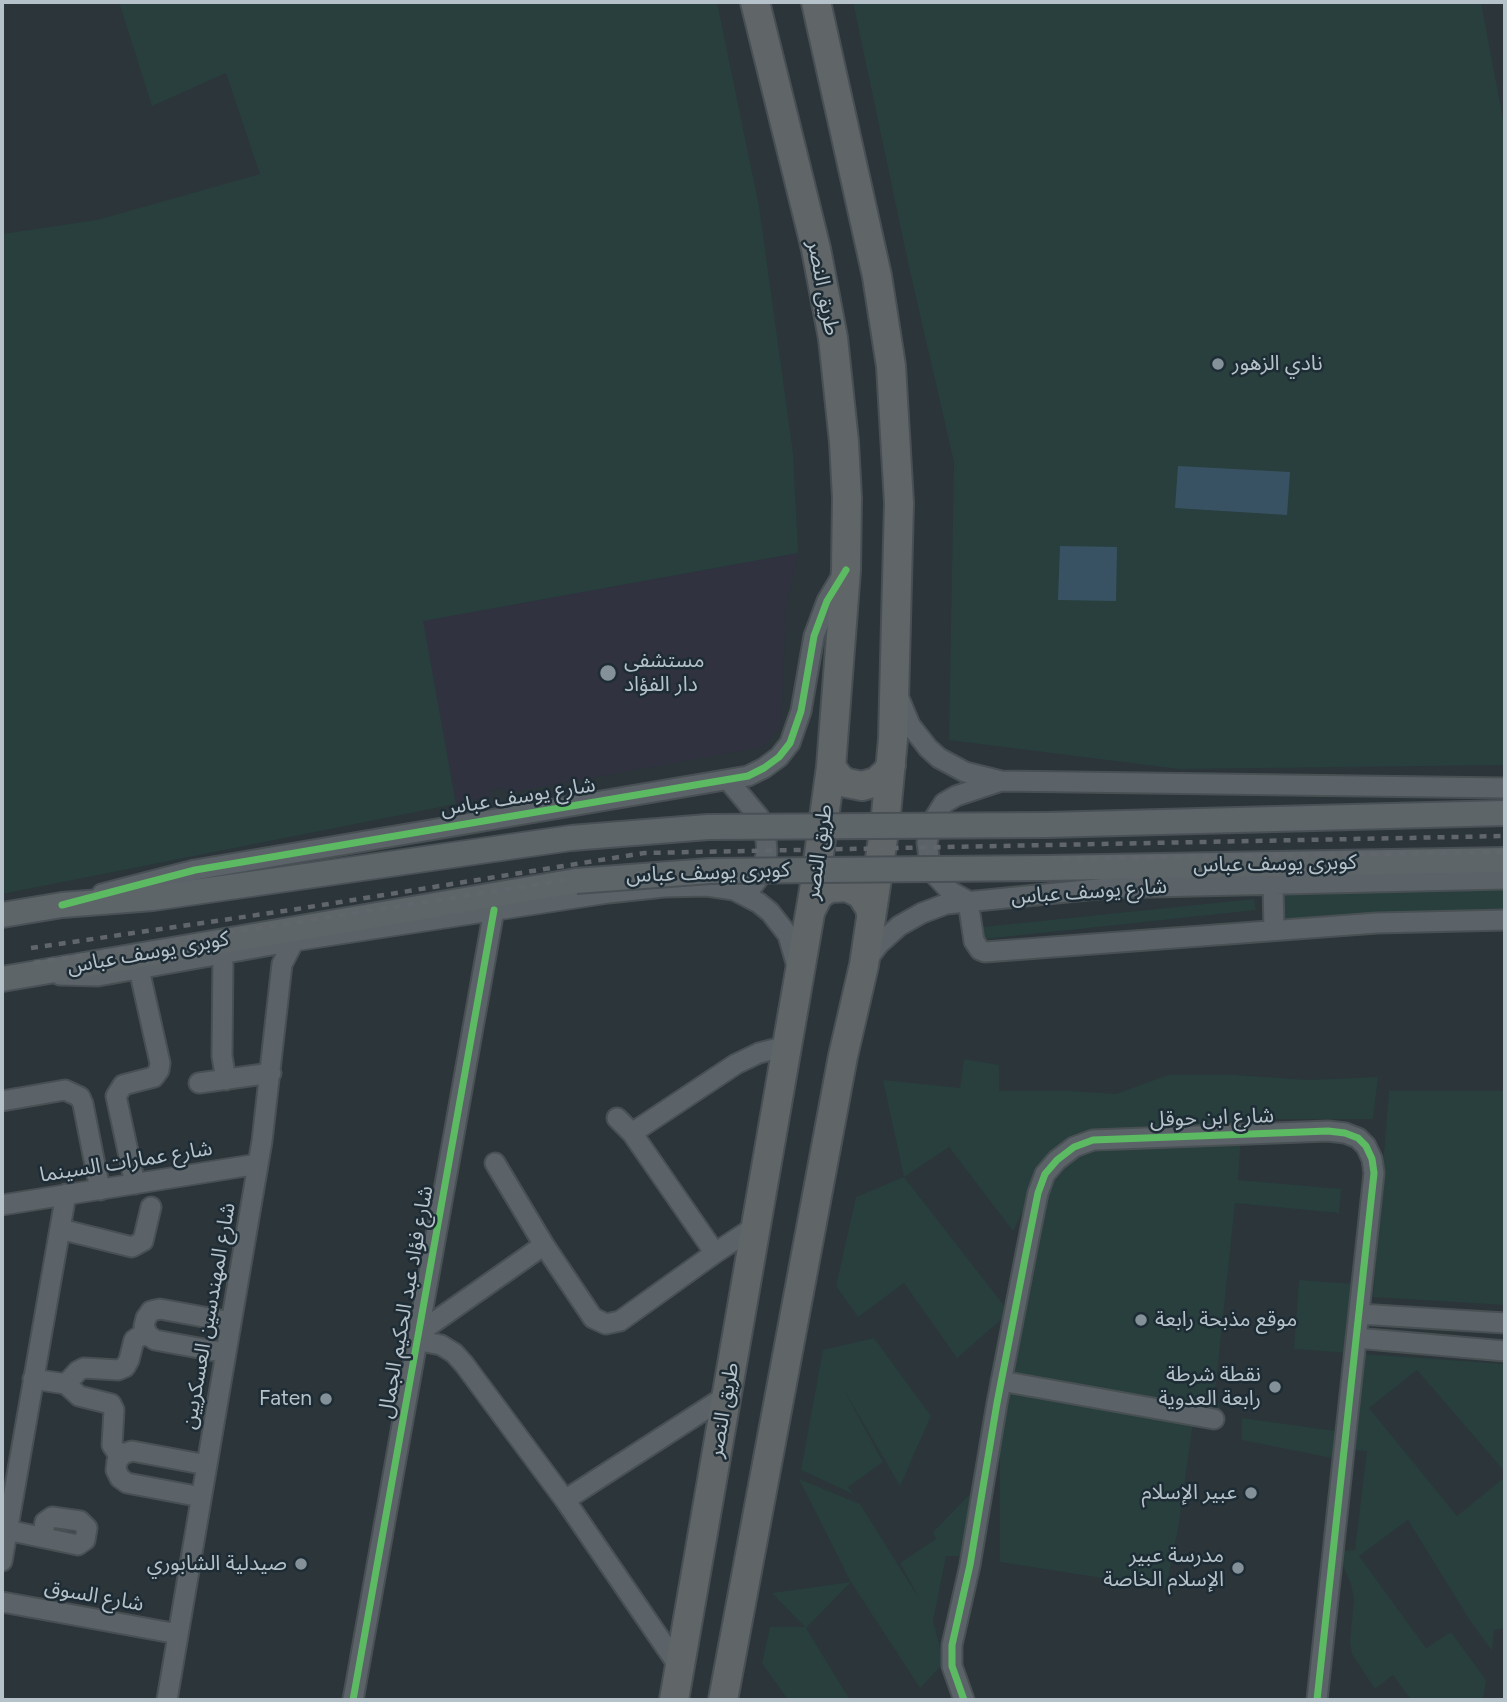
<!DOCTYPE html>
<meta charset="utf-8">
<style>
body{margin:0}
#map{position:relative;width:1507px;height:1702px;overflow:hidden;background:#2b353a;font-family:Figtree,sans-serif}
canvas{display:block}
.frame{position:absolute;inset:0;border:4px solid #b6c2ca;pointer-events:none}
</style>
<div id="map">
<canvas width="1507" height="1702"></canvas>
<div class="frame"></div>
</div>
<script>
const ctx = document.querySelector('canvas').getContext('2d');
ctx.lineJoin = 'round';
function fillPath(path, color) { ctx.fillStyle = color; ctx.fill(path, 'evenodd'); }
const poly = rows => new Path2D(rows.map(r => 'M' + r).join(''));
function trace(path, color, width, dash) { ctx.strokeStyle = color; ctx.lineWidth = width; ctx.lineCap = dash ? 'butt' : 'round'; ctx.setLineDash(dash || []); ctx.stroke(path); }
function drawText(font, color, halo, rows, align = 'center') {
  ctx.font = font + ' Figtree,"Noto Sans Arabic",sans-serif'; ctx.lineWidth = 5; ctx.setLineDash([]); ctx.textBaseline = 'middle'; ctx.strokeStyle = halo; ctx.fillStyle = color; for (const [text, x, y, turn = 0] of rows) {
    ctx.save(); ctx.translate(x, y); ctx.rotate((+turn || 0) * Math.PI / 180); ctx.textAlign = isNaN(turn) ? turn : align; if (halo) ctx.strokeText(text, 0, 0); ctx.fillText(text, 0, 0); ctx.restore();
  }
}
fillPath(poly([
 [798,553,786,607,781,725,763,747,506,793,503,787,490,790,491,796,456,804,422,621]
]), '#303240');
fillPath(poly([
 [119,2,717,2,759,206,793,453,798,553,423,621,456,804,2,894,2,234,97,220,260,174,226,73,152,106],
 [853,2,1481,2,1505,130,1505,765,1179,769,949,740,954,462,909,267],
 [1505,890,1505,913,1284,918,1284,895],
 [1254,899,1256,910,984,939,983,927],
 [964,1059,999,1065,999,1091,1069,1091,1116,1094,1168,1075,1235,1075,1308,1080,1378,1077,1373,1119,1242,1119,1238,1180,1341,1189,1339,1213,1235,1203,1215,1392,1224,1421,1222,1427,1193,1423,1178,1529,1166,1588,1000,1562,1000,1379,1009,1313,957,1358,904,1283,858,1317,836,1286,856,1197,904,1177,883,1080,960,1088],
 [949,1147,1013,1231,1024,1209,1009,1312,904,1177],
 [1389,1091,1505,1091,1505,1305,1373,1297],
 [1299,1280,1354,1284,1349,1353,1294,1349],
 [874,1338,931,1416,900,1486,841,1385,883,1462,848,1487,853,1494,801,1470,823,1350],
 [1364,1354,1505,1364,1505,1472,1417,1370,1369,1408,1457,1516,1505,1477,1505,1628,1494,1630,1492,1651,1469,1619,1408,1520,1359,1556,1426,1648,1451,1632,1486,1680,1483,1700,1411,1700,1393,1675,1375,1689,1352,1654,1350,1642,1354,1599,1351,1584,1336,1551,1355,1550,1367,1451,1348,1450],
 [1242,1418,1335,1431,1332,1458,1242,1440],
 [799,1479,860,1504,920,1600,900,1563,936,1539,933,1532,971,1493,960,1556,946,1556,933,1621,944,1663,920,1688,851,1582,806,1628,850,1700,788,1700,762,1663,770,1627,805,1627,772,1593,851,1582]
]), '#283f3e');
fillPath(poly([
 [1178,466,1290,472,1287,515,1175,508],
 [1060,546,1117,547,1116,601,1058,600]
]), '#385263');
const minor = poly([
 [898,696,910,725,928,748,939,758,965,772,1001,781,1505,788],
 [728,780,759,817,766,840,767,852,760,876,746,895],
 [1001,781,956,796,944,803,932,822,927,843,930,865,935,875,950,891,968,901,974,941,980,950,985,952,1377,923,1505,920],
 [1273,884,1274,930],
 [102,894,195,870,748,776,764,768,779,757,790,743,801,711,814,636,827,601,843,574],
 [223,955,222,1056,226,1080],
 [866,961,879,944,899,926,922,913,946,904,1107,888,1505,879],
 [60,975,98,976,294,941,608,893,664,887,707,886,734,890,759,903,770,912,788,935,797,966],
 [199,1083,271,1073],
 [2,1101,65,1090,80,1097,83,1104,100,1190],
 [617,1118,632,1133,715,1253],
 [632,1133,736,1064,759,1053,787,1046],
 [495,1163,544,1245,593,1318,606,1324,620,1321,715,1253,756,1226],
 [135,1184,116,1096,123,1085,154,1077,159,1070,160,1063,139,969],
 [2,1205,258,1164],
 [60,1229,132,1247,143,1241,151,1207],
 [1359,1314,1505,1323],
 [417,1334,544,1245],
 [1356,1338,1505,1351],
 [416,1340,441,1345,454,1353,464,1364,565,1500,680,1668],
 [226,1353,155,1340,148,1335,144,1326,146,1318,151,1311,160,1309,231,1322],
 [33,1379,66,1384,79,1396,111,1404,114,1410,112,1445,116,1451,123,1454],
 [1001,1381,1214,1419],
 [66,1384,78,1371,84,1368,118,1370,125,1367,129,1360,134,1340,140,1336,148,1335],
 [201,1497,127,1483,120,1478,116,1470,117,1461,123,1454,132,1451,207,1465],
 [565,1500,726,1396],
 [7,1530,78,1545,85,1540,87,1528,80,1521,52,1517,45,1522,43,1536],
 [2,1561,66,1194],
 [2,1602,178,1634],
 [167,1700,262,1141,282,964,294,941],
 [353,1700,494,910],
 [964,1700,952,1666,952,1645,970,1565,997,1403,1027,1248,1038,1193,1045,1174,1057,1160,1074,1147,1093,1140,1328,1131,1345,1133,1358,1138,1366,1146,1372,1159,1374,1173,1317,1700]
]);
const major = poly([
 [1046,825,1505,813],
 [1046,868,1505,860],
 [2,915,62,905,153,898,571,838],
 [2,979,576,881]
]);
const highway = poly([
 [831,767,840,779,847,783,862,786,876,782,887,772,891,765],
 [811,910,818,896,824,891,831,888,847,887,861,894,870,908,871,915],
 [674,1700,814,890,831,767,846,570,847,498,844,442,833,338,816,249,755,2],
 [723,1700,843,1056,864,965,885,825,893,739,899,503,891,366,877,276,816,2]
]);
trace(minor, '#495054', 23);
trace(major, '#495157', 28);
trace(highway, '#485055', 32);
trace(minor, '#5b6368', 19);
trace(major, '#5e6569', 24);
trace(highway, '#606567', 28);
trace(poly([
 [31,948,291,910,644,853,1505,836],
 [34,963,644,868,774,863,1505,852]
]), '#60666c', 4.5, [7, 7]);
const majorBridge = poly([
 [571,838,708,827,1046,825],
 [576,881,710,871,1046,868]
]);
trace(majorBridge, '#495157', 28, []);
trace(majorBridge, '#5e6569', 24);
trace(poly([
 [62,905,195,870,748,776,764,768,779,757,790,743,801,711,814,636,827,601,846,570],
 [353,1700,494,910],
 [964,1700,952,1666,952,1645,970,1565,997,1403,1027,1248,1038,1193,1045,1174,1057,1160,1074,1147,1093,1140,1328,1131,1345,1133,1358,1138,1366,1146,1372,1159,1374,1173,1317,1700]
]), '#5cba63', 7);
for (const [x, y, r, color] of [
 [1218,364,7,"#859198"],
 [608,673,9,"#859198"],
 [1141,1320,7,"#859198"],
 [1275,1387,7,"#859198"],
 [326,1399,7,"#859198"],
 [1251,1493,7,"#859198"],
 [301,1564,7,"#859198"],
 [1238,1568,7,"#859198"]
]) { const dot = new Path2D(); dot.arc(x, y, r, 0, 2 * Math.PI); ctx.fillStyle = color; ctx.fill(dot); trace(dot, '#1e2c35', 2.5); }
drawText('21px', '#b6c2ca', '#1e2c35', [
 ["طريق النصر",823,288,79],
 ["شارع يوسف عباس",518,797,-9],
 ["طريق النصر",819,852,-82],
 ["كوبرى يوسف عباس",1275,864,-1],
 ["كوبرى يوسف عباس",708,873,-2],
 ["شارع يوسف عباس",1089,892,-4],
 ["كوبرى يوسف عباس",148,953,-10],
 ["شارع ابن حوقل",1212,1118,-2],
 ["شارع عمارات السينما",126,1162,-9],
 ["شارع فؤاد عبد الحكيم الجمال",406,1302,-80],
 ["شارع المهندسين العسكريين",209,1316,-80],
 ["طريق النصر",724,1410,-80],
 ["شارع السوق",94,1596,10]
]);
drawText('21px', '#b6c2ca', '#1e2c35', [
 ["نادي الزهور",1232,364,"left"],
 ["مستشفى",624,661,"left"],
 ["دار الفؤاد",624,685,"left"],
 ["موقع مذبحة رابعة",1155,1320,"left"],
 ["نقطة شرطة",1261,1375],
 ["رابعة العدوية",1261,1399],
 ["Faten",312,1399],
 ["عبير الإسلام",1237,1493],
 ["مدرسة عبير",1224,1556],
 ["الإسلام الخاصة",1224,1580],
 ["صيدلية الشابوري",287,1564]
], 'right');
</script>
